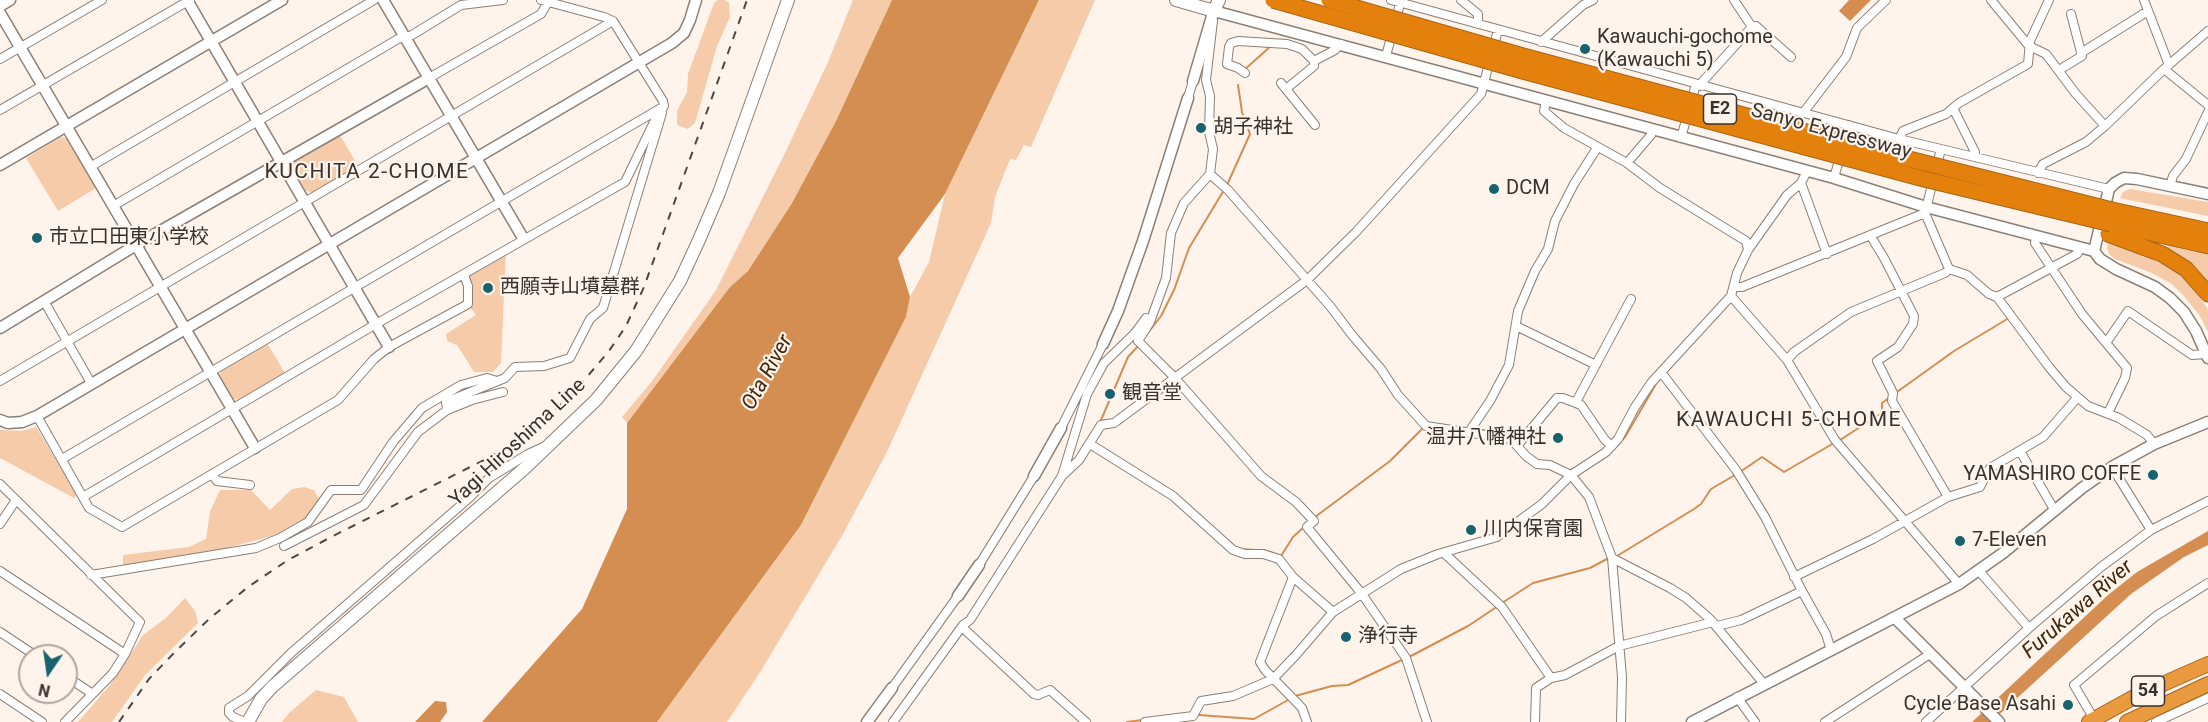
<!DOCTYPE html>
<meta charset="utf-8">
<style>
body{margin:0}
#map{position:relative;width:2208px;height:722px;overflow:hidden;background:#fff4ec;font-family:Roboto,sans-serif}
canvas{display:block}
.north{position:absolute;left:18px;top:644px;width:60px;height:60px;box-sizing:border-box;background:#fff4ec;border:2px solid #afa6a0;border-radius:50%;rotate:193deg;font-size:16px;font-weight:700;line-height:24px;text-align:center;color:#37322e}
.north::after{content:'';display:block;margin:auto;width:21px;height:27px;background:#16626e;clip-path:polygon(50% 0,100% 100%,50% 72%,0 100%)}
</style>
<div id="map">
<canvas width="2208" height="722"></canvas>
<div class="north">N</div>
</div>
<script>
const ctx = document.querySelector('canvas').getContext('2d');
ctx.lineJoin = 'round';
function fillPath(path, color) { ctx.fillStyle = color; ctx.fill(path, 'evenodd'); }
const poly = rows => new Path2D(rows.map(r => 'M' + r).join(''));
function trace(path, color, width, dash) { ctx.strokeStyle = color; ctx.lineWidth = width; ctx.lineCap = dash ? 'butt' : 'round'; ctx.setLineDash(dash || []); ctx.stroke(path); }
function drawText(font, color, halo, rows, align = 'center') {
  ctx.font = font + ' Roboto,"Noto Sans JP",sans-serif'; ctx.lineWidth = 4.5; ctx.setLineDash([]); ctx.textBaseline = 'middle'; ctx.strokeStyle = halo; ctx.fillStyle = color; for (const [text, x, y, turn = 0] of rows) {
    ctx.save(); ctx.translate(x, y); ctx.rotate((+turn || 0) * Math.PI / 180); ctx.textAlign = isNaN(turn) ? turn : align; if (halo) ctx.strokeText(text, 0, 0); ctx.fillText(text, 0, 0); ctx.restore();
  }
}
fillPath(poly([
 [718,0,725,0,729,3,730,17,717,46,695,123,688,129,677,125,677,111,687,92,688,74,714,3],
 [853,0,892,0,836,121,792,203,748,271,730,287,627,423,622,417,653,380,716,290,785,153,828,62],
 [1039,0,1095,0,1031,147,1024,145,1016,160,1010,159,995,197,991,223,886,454,843,534,759,674,727,722,657,722,801,525,906,317,910,297,929,262,945,194],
 [340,135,358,166,312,193,305,190,292,168,294,161],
 [61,137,66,138,96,188,58,211,26,158],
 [2130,189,2208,202,2208,216,2120,198,2123,192],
 [2108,242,2139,253,2167,266,2186,279,2208,309,2208,332,2200,316,2183,295,2172,284,2152,273,2115,259,2109,254,2107,248],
 [2168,246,2208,255,2208,284,2166,252],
 [506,249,501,363,493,372,474,372,457,345,447,341,446,334,476,315,468,304,464,275],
 [267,343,285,373,238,400,234,399,220,375,221,370],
 [36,427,77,495,74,498,0,458,0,430,22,431],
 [304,487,314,490,319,499,304,520,276,535,215,551,123,565,123,555,189,547,206,539,210,511,220,490,251,490,270,510,292,489],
 [185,598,195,611,198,623,145,675,112,722,78,722,110,685,143,635,166,618],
 [316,690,344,697,358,722,282,722,289,713]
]), '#f6cbaa');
fillPath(poly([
 [892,0,1039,0,945,194,898,258,910,297,906,317,801,525,657,722,482,722,582,609,627,509,627,423,730,287,748,271,792,203,836,121],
 [1849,0,1871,0,1850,21,1839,11],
 [2208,531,2208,545,2184,557,2131,594,1991,722,1972,722,2108,595,2137,572],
 [435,701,446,702,447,712,440,722,415,722]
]), '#d48e51');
trace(poly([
 [1244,70,1271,46],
 [1227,185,1250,134,1242,112,1238,85],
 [1147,334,1161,316,1174,290,1189,248,1224,190],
 [1897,392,1954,351,2009,318],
 [1101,420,1128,357,1139,345],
 [1482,430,1503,434],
 [1840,440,1882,413,1882,403,1889,398],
 [1617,446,1625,437,1656,384],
 [1740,472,1762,457,1784,472,1834,443],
 [1315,517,1390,461,1423,428],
 [1240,549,1256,550],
 [1264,550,1281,556,1293,537,1304,527],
 [1617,556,1694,509,1701,504,1711,489,1735,475],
 [1502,603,1533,583,1590,568,1607,559],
 [1409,657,1468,626,1498,606],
 [1295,696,1332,686,1348,685,1404,659],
 [1199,715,1254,719,1288,700],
 [1127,722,1142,720]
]), '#d48e51', 2);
const minor = poly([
 [1391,0,1899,139,2109,189],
 [1461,0,1478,14,1478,24],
 [1991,0,2029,46,2046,54,2076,94,2105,126],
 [2144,0,2169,65],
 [1213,21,1206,80,1210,96,1209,132,1213,149,1210,174,1184,203,1171,233,1166,278,1150,322,1138,341,1175,378,1261,476,1296,502,1314,521,1307,527,1362,594,1406,658,1427,722],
 [1752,27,1756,26,1791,57],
 [1541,42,1583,5,1593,0],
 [2081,53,2148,11],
 [1386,56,1401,0],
 [0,59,102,0],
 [2164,69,2208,105],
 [2059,70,2082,56,2071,14],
 [1245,73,1238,68,1227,64,1229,47,1231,43,1238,41,1287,44,1302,49,1314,61,1335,50,1341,44],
 [429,78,541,14,548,2],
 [1281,83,1315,125],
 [1701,86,1703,81,1752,27,1734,0],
 [1286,89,1314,66,1314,61],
 [1188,98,1193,81],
 [1546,101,1544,111,1564,128,1627,163,1660,188,1746,241,1748,250],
 [1953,108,1975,152,1975,157],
 [0,110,190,0],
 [1803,113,1846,57,1857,28,1886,0],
 [1681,138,1696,84],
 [1899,139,1903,131,1946,114,1959,103,2028,64,2030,41,2049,0],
 [1627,163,1651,135,1653,129],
 [90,167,374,0],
 [2038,173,2043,164,2086,142,2105,126,2164,69,2208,31],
 [1210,174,1228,190,1330,306,1352,335,1381,369,1398,395,1426,426,1511,439,1526,456,1537,464,1550,465,1571,475,1589,497,1612,558,1622,677,1621,722],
 [1834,178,1849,125],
 [1801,183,1827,254],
 [2170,186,2173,176,2186,159,2208,112],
 [113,206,398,39,412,35,461,5,503,0],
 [1925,213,1949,269,1967,275,1989,294,1997,297,2049,367,2066,387,2088,406,2119,418,2147,435,2154,444],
 [2036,236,2035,243,2082,314,2127,368,2125,378,2108,413],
 [1735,287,1742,287,1925,213,1941,149],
 [1731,296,1787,360,1835,440,1959,584],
 [1997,297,2077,254,2081,247],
 [44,301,91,383],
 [1516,326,1596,365],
 [2106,343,2128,311,2192,355,2206,354],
 [1787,360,1794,352,1851,312,1945,273,1949,269],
 [1661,372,1736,470,1765,517,1802,591,1741,620,1717,626],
 [0,381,613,21],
 [1576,402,1631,299],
 [447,410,472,400,503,392],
 [37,416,89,508,122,527,338,400,374,359,389,347,468,304,468,286,464,275],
 [1061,428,1103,344],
 [1469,432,1490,401,1509,365,1518,311,1535,271,1548,249,1555,221,1574,184,1597,148],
 [1090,444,1173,496,1233,550,1245,554,1263,554,1279,559,1293,577,1333,612],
 [1517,446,1557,398,1563,398,1581,405,1605,440,1612,446],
 [2020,451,2055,511],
 [62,459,661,108],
 [2112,467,2151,530],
 [212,474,217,481,250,485],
 [1062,476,1079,460,1101,425,1114,423,1307,280,1356,232,1481,94,1498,30],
 [0,484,140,622,125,654,113,673,65,722],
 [83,497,376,324,625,182,656,118,664,106,663,101,613,21,604,17,541,0],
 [1948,497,1980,487,1990,468,2043,437,2077,398],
 [0,524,16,500],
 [284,546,364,505,418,432,447,410,446,402,505,378,515,367,544,366,570,358,590,319,603,308,662,113],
 [1444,553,1502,607,1551,678,1565,675,1619,646,1713,622],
 [1612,558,1670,588,1686,598,1710,619,1764,684],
 [979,565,1034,476],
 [0,571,125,654],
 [1979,571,2029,628],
 [91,575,256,548,280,538,308,522,331,490,361,490,393,442,422,408,461,385,487,378,497,381],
 [1293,577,1260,662,1265,670,1302,708,1307,722],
 [1794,577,1873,539,1948,497,1892,401,1893,393,1877,361,1898,347,1913,324,1914,316,1884,258,1870,235],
 [1802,591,1826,634,1831,650],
 [962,627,1034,694,1038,695,1050,690,1086,722],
 [0,632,36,656],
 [66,676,91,693],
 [892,688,958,596],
 [0,694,42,722],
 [1737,697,1755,722],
 [2094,719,2074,685,2156,616,2208,583],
 [245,722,233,717,229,713,229,708,248,696,291,653,468,499,489,478,528,454,543,447],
 [893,722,963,625,970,620,1062,476,1087,394,1104,363,1135,333,1146,318],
 [1145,722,1193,716,1201,701,1233,696,1273,679,1296,655,1333,612,1401,569,1438,554,1497,537,1542,504,1571,475,1606,452,1618,439,1635,407,1651,383,1731,296,1737,273,1748,250,1787,195,1801,183,1807,171],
 [1535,722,1536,688,1551,678],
 [1825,722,1930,654],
 [1926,722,2029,628,2101,567,2151,530,2208,501],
 [2156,722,2208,698]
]);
const tertiary = poly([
 [187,0,389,347],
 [383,0,523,238],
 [0,6,10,0],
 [1214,11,1834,178,1926,207,2094,251,2100,259,2116,269,2155,287,2170,298,2184,312,2196,331,2208,358],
 [0,13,255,448],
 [1193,81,1215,6],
 [0,165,282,0],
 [2094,251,2109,189,2115,183,2124,178,2137,179,2208,194],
 [0,328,136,245,429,78],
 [1103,344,1118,311,1143,241,1188,98],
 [0,420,8,423,22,422,37,416,672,43,684,33,690,20,696,0],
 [1034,476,1061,428],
 [958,596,979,565],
 [1895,618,1999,722],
 [867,722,892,688],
 [1692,722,1959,584,2003,553,2082,488,2112,467,2154,444,2208,422]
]);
const secondary = poly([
 [1176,0,1214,11,1219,0],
 [248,722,261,699,272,687,525,468,596,400,636,351,680,281,699,240,719,193,788,0]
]);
const trunk = poly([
 [2089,722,2138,695,2208,664],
 [2127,722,2208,684]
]);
const motorway = poly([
 [2112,210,2208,231],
 [2111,224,2208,246],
 [2108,234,2162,254,2186,269,2208,294]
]);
trace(minor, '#8b7f76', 10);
trace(tertiary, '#8b7f76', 13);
trace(secondary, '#8b7f76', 14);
trace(trunk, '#a76519', 16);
trace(motorway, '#a76519', 17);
trace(minor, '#fff', 8);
trace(tertiary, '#fff', 10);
trace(secondary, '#fff', 12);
trace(trunk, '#ea9a3e', 14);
trace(motorway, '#e4810d', 15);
trace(poly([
 [119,722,149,679,172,655,209,619,248,587,288,560,331,537,498,453,542,422,575,391,609,351,626,326,644,287,747,0]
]), '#4d4843', 2, [8, 8]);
const motorwayBridge = poly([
 [1273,0,1519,70,1924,179,2111,224],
 [1329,0,1523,56,1885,153,2112,210]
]);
trace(motorwayBridge, '#a76519', 17, []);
trace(motorwayBridge, '#e4810d', 15);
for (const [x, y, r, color] of [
 [1585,49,6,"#16626e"],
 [1201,128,6,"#16626e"],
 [1494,189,6,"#16626e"],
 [37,238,6,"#16626e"],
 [488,288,6,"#16626e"],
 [1110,394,6,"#16626e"],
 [1558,438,6,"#16626e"],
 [2153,475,6,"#16626e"],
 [1471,530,6,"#16626e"],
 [1960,541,6,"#16626e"],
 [1346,637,6,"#16626e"],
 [2068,705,6,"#16626e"]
]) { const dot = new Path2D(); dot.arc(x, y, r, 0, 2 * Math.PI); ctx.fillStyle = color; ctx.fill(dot); trace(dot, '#fff4ec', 2); }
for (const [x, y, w] of [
 [1720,109,33],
 [2148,691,33]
]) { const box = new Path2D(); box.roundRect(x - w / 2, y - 15, w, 30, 4.5); ctx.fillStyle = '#fff4ec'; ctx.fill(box); trace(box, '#37322e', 1.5); }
drawText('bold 18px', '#37322e', null, [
 ["E2",1720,109],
 ["54",2148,691]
]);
drawText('20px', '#37322e', '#fff4ec', [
 ["Kawauchi-gochome",1597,38],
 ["(Kawauchi 5)",1597,61],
 ["胡子神社",1213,128],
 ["DCM",1506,189],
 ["市立口田東小学校",49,238],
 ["西願寺山墳墓群",500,288],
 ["観音堂",1122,394],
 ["温井八幡神社",1546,438,"right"],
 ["YAMASHIRO COFFE",2141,475,"right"],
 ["川内保育園",1483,530],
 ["7-Eleven",1972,541],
 ["浄行寺",1358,637],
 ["Cycle Base Asahi",2056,705,"right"]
], 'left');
drawText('20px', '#37322e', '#fff4ec', [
 ["Sanyo Expressway",1831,132,15],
 ["Yagi Hiroshima Line",518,443,-43]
]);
ctx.letterSpacing = '1.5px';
drawText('21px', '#37322e', '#fff4ec', [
 ["KUCHITA 2-CHOME",367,173],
 ["KAWAUCHI 5-CHOME",1789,421]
]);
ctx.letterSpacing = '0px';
drawText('italic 21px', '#43260c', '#fff4ec', [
 ["Ota River",768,373,-61],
 ["Furukawa River",2078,610,-41]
]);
</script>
